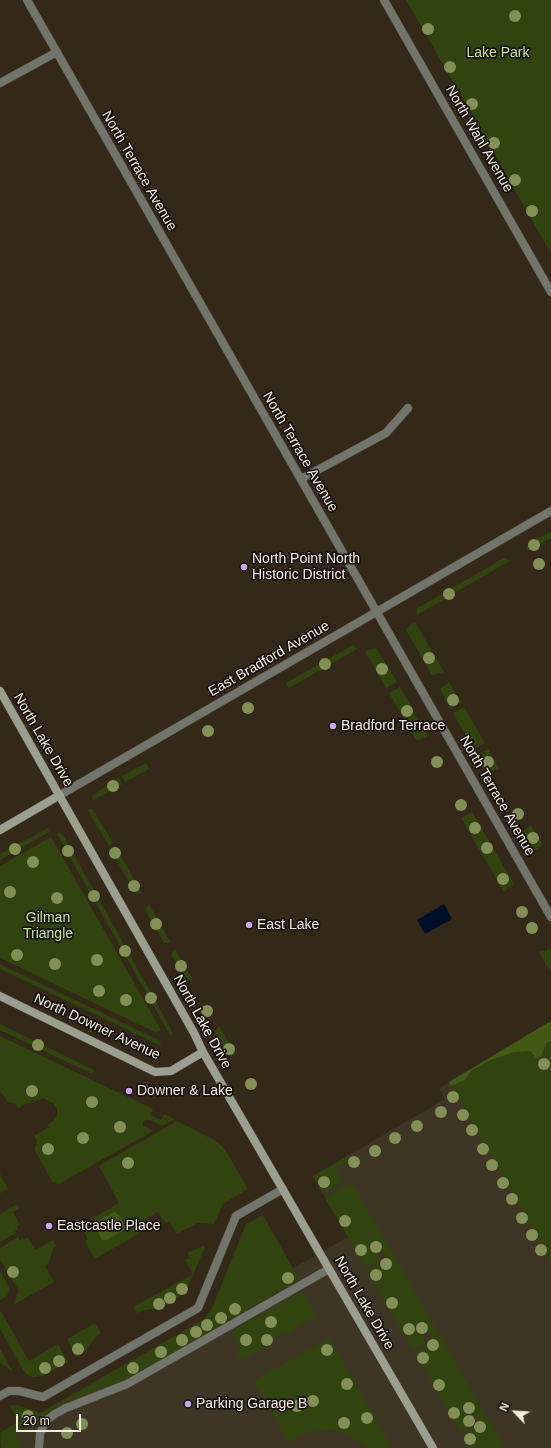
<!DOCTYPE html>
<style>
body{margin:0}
#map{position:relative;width:551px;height:1448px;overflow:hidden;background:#342919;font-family:Arial,sans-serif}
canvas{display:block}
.north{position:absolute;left:495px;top:1392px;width:40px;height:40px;-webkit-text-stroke:3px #17120c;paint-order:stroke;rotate:295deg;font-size:11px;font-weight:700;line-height:16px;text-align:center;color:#f4ede3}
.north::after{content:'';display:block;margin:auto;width:14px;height:18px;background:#f4ede3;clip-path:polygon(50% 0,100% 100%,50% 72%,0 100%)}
.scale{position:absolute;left:16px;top:1414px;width:65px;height:18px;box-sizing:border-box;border:2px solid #f4ede3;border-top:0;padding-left:5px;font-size:12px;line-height:14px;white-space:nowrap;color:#f4ede3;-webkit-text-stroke:3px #17120c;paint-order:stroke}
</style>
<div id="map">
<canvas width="551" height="1448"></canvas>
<div class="north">N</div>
<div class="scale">20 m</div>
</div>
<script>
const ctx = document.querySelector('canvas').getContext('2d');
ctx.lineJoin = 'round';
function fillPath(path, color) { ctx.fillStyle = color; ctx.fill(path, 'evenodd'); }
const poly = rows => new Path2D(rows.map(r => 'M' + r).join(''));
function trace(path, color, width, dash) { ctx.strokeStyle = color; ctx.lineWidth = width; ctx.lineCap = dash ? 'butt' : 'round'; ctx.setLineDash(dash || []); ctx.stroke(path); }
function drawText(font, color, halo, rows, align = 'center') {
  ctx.font = font + ' Arial,sans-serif'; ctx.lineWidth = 3.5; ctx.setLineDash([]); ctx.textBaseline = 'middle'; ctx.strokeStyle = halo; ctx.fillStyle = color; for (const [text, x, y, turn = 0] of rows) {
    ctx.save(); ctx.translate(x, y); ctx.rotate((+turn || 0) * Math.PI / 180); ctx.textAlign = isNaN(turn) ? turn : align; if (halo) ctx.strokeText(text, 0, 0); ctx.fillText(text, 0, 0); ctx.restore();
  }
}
fillPath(poly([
 [551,1021,551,1448,23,1448,11,1426,41,1412,348,1237,313,1176,445,1099,439,1088]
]), '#3e3525');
fillPath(poly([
 [406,0,551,0,551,254,477,123],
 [551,531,551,538,527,551,527,545],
 [504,558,510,561,447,597,445,592],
 [442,594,445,599,417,615,416,609],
 [415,622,444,672,432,675,406,630,411,624],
 [353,645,357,649,289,688,286,683],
 [376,648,397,682,386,688,365,651],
 [449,682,461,702,451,709,440,689],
 [400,687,428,736,417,741,389,693],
 [464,707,485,743,474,749,453,713],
 [488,749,499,768,488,773,477,755],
 [146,763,149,769,125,782,122,776],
 [119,778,122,784,94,800,92,797,93,795],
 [92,808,113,843,109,846,89,813,88,810],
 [472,812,514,884,504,892,461,818],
 [531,825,543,845,533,852,522,833],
 [48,828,49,832,0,860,0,854],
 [60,832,63,835,170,1027,172,1033,171,1037,57,834],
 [51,837,161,1030,157,1033,0,958,0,866],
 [115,846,142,893,136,894,110,849],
 [149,904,170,942,164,943,145,910],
 [175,949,193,980,186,981,171,954],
 [550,949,551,950,551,973,539,952],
 [0,964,161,1041,159,1045,0,969],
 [0,1024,94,1070,92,1074,0,1030],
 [219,1026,236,1054,230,1056,215,1031],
 [0,1036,153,1109,151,1115,161,1120,164,1114,175,1119,162,1126,150,1120,145,1120,143,1122,143,1125,153,1131,57,1185,55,1181,53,1183,34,1149,35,1148,37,1141,34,1136,49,1127,47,1125,53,1121,57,1116,57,1109,53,1103,43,1098,34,1102,33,1100,18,1108,15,1103,8,1102,0,1091],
 [551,1041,551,1262,451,1086,465,1080,471,1071,486,1062,514,1052,530,1051,537,1059,542,1055,546,1043],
 [177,1121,214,1140,221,1145,227,1153,248,1189,223,1204,214,1224,198,1223,177,1234,169,1221,165,1223,158,1212,136,1225,140,1233,95,1259,85,1241,88,1239,83,1230,80,1231,77,1227,87,1221,89,1223,91,1222,90,1220,119,1203,99,1166],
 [117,1213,125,1226,102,1240,93,1224],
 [345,1158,349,1164,345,1162,336,1168,343,1182,322,1193,313,1176],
 [0,1174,8,1189,0,1193],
 [348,1184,349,1186,353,1184,505,1448,469,1448,462,1435,481,1424,473,1410,466,1413,473,1424,460,1432,415,1353,434,1342,427,1330,421,1333,426,1342,413,1350,367,1271,387,1260,381,1248,375,1251,380,1261,366,1268,325,1198],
 [17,1204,19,1208,13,1212,20,1225,17,1226,18,1229,15,1231,16,1233,0,1242,0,1214],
 [263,1215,299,1279,131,1377,62,1404,49,1412,37,1425,33,1424,15,1432,23,1448,1,1448,0,1433,19,1421,10,1406,17,1405,40,1413,204,1320,212,1308,246,1224],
 [18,1237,20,1240,23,1238,24,1240,28,1238,35,1250,53,1240,56,1246,53,1248,49,1263,45,1266,54,1282,13,1305,19,1291,0,1259,0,1248],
 [203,1246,205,1247,185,1293,162,1308,145,1310,137,1313,133,1307,193,1274,185,1260,190,1258,187,1253],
 [0,1271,10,1289,7,1296,0,1300],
 [302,1291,317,1316,289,1332,287,1331,272,1339,272,1342,241,1361,236,1352,237,1350,241,1347,232,1331],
 [1,1311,29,1361,58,1344,68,1362,43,1376,33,1377,29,1376,23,1370,0,1329,0,1312],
 [95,1323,101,1333,95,1338,86,1351,76,1357,67,1339],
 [329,1338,381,1427,392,1448,368,1448,346,1434,331,1430,309,1432,288,1442,253,1381],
 [0,1349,13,1372,0,1362]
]), '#31430e');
fillPath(poly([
 [551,1021,551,1041,546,1043,542,1055,537,1059,530,1051,514,1052,486,1062,471,1071,465,1080,451,1086,449,1082],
 [115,1212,119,1215,125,1226,125,1229,107,1240,102,1240,93,1224,112,1213],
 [113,1220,116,1226,107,1230,104,1225]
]), '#435a16');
fillPath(poly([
 [444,904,452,919,425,934,417,920]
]), '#000f28');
const lane = poly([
 [0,83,57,52],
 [301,479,386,433,408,408],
 [0,1396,9,1391,19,1391,43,1397,198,1308,236,1216,283,1189],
 [39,1448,40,1434,43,1427,47,1420,55,1414,66,1408,127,1384,329,1269]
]);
const street = poly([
 [27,0,551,917],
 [384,0,551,292],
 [60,795,551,511]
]);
const secondary = poly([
 [0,691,194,1033,203,1052,433,1448],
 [0,830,60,795],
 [0,996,155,1072,171,1071,203,1052]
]);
trace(lane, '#4f4435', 9);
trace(street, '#4f4435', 9);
trace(secondary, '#4f4435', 9);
trace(lane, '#72756c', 8);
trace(street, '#72756c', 8);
trace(secondary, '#9b9f90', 8);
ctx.fillStyle = '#829056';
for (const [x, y] of [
 [515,16],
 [428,29],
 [450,67],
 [472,104],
 [494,143],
 [515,180],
 [532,211],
 [534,545],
 [539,564],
 [449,594],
 [429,658],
 [325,664],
 [382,669],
 [453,700],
 [248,708],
 [407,711],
 [208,731],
 [437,762],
 [488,762],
 [113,786],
 [461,805],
 [518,814],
 [475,828],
 [533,838],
 [487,848],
 [15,849],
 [68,851],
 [115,853],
 [33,862],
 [503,879],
 [134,886],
 [10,892],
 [94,896],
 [57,898],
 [522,912],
 [156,924],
 [532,928],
 [125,951],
 [17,955],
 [97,960],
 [55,964],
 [181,966],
 [99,991],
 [151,998],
 [126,1000],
 [207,1011],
 [38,1045],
 [229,1049],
 [544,1064],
 [251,1084],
 [32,1091],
 [453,1097],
 [92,1102],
 [441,1112],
 [463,1115],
 [417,1126],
 [120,1127],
 [472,1130],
 [83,1138],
 [395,1138],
 [48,1149],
 [483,1149],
 [375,1151],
 [354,1162],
 [128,1163],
 [492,1165],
 [324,1182],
 [503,1183],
 [512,1199],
 [522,1218],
 [345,1221],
 [532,1235],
 [376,1247],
 [361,1250],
 [541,1250],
 [386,1264],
 [13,1272],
 [376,1275],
 [288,1278],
 [182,1289],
 [170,1298],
 [392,1303],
 [159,1304],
 [235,1309],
 [221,1318],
 [271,1322],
 [207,1325],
 [422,1328],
 [409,1329],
 [196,1332],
 [182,1340],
 [246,1340],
 [267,1340],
 [433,1345],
 [78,1349],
 [327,1350],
 [161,1352],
 [423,1358],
 [59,1361],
 [45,1368],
 [133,1368],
 [347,1384],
 [439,1385],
 [313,1401],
 [297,1406],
 [469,1408],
 [454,1413],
 [28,1416],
 [367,1418],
 [469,1421],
 [344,1423],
 [82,1424],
 [480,1427],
 [67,1433],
 [470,1439]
]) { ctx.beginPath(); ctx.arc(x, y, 6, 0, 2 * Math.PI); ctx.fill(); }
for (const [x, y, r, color] of [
 [244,567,4,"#c8a5ee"],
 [333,726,4,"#c8a5ee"],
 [249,925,4,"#c8a5ee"],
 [129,1091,4,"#c8a5ee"],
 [49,1226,4,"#c8a5ee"],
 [188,1404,4,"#c8a5ee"]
]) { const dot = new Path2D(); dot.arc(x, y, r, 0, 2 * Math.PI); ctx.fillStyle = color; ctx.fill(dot); trace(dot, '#17120c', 1.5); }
drawText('14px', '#c1e588', '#17120c', [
 ["Lake Park",498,53],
 ["Gilman",48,918],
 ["Triangle",48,934]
]);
drawText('14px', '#f4ede3', '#17120c', [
 ["North Wahl Avenue",479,139,60],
 ["North Terrace Avenue",139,171,60],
 ["North Terrace Avenue",300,452,60],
 ["East Bradford Avenue",269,659,-30],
 ["North Lake Drive",43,740,60],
 ["North Terrace Avenue",497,796,60],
 ["North Lake Drive",202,1022,61],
 ["North Downer Avenue",97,1027,25],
 ["North Lake Drive",364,1303,60]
]);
drawText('14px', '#f4ede3', '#17120c', [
 ["North Point North",252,559],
 ["Historic District",252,575],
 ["Bradford Terrace",341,726],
 ["East Lake",257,925],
 ["Downer & Lake",137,1091],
 ["Eastcastle Place",57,1226],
 ["Parking Garage B",196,1404]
], 'left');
</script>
